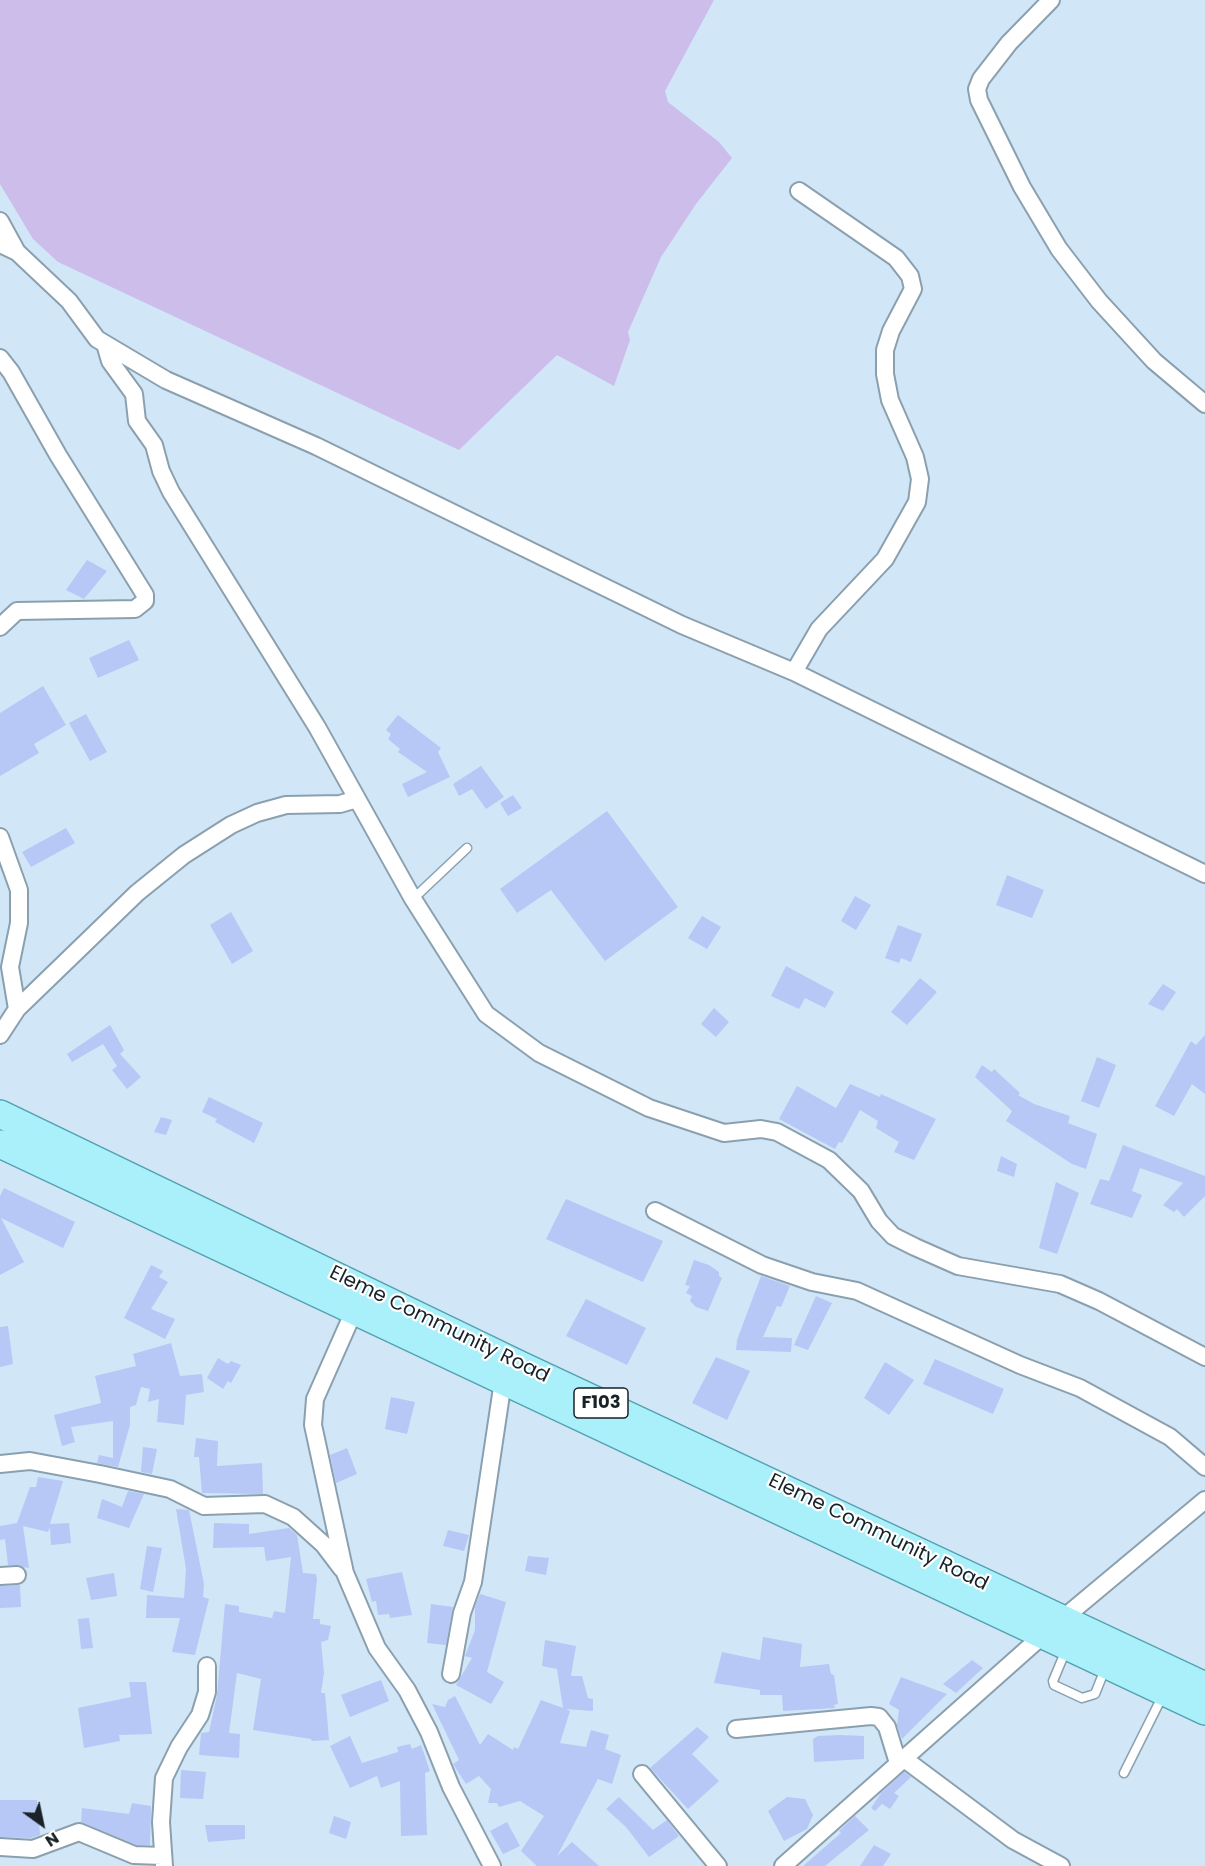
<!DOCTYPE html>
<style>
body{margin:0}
#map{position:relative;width:1205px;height:1866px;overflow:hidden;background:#d1e7f8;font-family:Poppins,sans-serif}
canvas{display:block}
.north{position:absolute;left:12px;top:1794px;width:60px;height:60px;-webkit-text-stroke:4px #fff;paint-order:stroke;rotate:147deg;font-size:16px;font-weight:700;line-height:24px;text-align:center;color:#192227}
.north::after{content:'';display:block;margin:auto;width:21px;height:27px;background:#192227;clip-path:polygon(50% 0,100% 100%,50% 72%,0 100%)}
</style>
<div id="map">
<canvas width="1205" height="1866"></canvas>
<div class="north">N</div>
</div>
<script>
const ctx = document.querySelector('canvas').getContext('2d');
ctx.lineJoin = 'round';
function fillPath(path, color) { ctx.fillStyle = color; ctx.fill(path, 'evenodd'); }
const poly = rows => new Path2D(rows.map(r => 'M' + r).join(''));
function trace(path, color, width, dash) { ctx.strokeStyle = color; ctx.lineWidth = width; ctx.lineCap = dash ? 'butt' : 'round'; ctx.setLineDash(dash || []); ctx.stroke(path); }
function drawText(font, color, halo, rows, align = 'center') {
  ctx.font = font + ' Poppins,sans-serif'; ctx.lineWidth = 4.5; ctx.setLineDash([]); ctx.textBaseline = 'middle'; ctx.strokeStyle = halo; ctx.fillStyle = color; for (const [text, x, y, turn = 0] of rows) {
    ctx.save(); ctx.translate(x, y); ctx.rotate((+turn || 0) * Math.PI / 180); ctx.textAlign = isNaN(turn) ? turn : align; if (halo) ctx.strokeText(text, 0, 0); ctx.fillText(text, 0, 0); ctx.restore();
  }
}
fillPath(poly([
 [0,0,714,0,665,91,668,102,719,142,732,158,696,204,661,257,628,332,630,340,614,386,557,355,459,450,58,262,33,239,0,184]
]), '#cdbdeb');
fillPath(poly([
 [87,560,107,571,84,599,66,590],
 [129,640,139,660,98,678,89,658],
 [43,686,66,725,34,744,39,753,0,776,0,713],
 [86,714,107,752,90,761,69,723],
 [398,715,441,748,438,752,450,777,408,797,402,784,427,772,398,752,400,749,388,739,391,734,386,730],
 [481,766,504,797,486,809,472,789,459,796,453,784],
 [513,795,522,808,508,816,500,803],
 [607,811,678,907,605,961,551,890,517,913,500,889],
 [66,828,75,843,31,867,22,852],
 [1007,875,1044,890,1032,918,996,905],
 [855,896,871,905,856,930,841,921],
 [231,912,253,951,232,964,210,925],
 [702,916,721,927,707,949,688,938],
 [898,925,922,934,911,962,901,958,899,963,885,958],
 [786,966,834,992,825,1008,805,998,799,1009,771,996],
 [920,978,937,992,907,1025,891,1012],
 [1163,984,1176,992,1163,1011,1148,1004],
 [714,1008,729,1022,716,1037,701,1024],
 [110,1025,124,1050,120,1054,141,1077,127,1089,112,1070,117,1066,103,1044,72,1062,67,1054],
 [1205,1035,1205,1094,1192,1084,1174,1116,1155,1106,1191,1041,1196,1045],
 [1097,1057,1116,1065,1099,1108,1081,1101],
 [982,1065,992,1072,994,1069,1020,1093,1018,1095,1034,1104,1070,1116,1068,1123,1097,1134,1086,1169,1072,1164,1006,1121,1012,1111,975,1077],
 [850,1084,880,1097,881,1094,936,1119,914,1160,894,1152,899,1142,876,1128,878,1121,860,1110,842,1143,839,1142,835,1149,779,1119,797,1086,836,1108],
 [209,1097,263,1123,254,1143,215,1122,217,1119,202,1112],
 [161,1117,172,1120,166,1135,154,1132],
 [1123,1145,1205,1176,1205,1196,1184,1217,1177,1209,1174,1212,1163,1205,1183,1183,1140,1168,1132,1191,1142,1195,1132,1218,1090,1204,1100,1179,1109,1181],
 [1001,1156,1017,1164,1014,1177,997,1171],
 [1056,1182,1079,1193,1057,1254,1039,1248],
 [4,1188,75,1222,63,1248,1,1218,24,1262,0,1275,0,1196],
 [566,1199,663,1241,643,1282,546,1239],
 [694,1260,709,1265,719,1272,719,1276,722,1278,708,1311,696,1307,690,1301,692,1296,686,1293,690,1286,685,1285],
 [151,1265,163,1271,159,1277,168,1282,151,1309,175,1319,165,1339,124,1318],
 [761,1276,790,1286,781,1307,777,1306,763,1337,792,1338,791,1352,736,1350,737,1340],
 [816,1296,832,1303,808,1350,794,1345],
 [586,1299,646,1328,627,1365,566,1336],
 [8,1326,13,1364,0,1367,0,1327],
 [171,1343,180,1376,202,1374,204,1392,186,1395,184,1425,157,1422,159,1399,148,1402,150,1389,141,1387,136,1405,130,1407,130,1425,118,1467,97,1463,99,1455,113,1458,113,1421,71,1427,75,1442,62,1446,54,1415,101,1403,95,1376,136,1366,133,1354],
 [716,1357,750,1371,727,1420,692,1403],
 [218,1358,228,1364,231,1361,241,1365,231,1383,228,1381,223,1389,207,1378],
 [935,1359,1004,1389,993,1414,923,1384],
 [885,1362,914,1380,889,1415,864,1398],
 [391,1397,415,1402,407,1434,385,1429],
 [196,1438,218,1441,217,1466,262,1463,263,1494,202,1493,199,1457,194,1457],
 [143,1447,157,1449,152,1474,141,1472],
 [347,1448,357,1474,336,1483,330,1455],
 [38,1477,63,1481,50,1524,69,1523,71,1543,51,1545,50,1527,48,1532,23,1526,29,1568,8,1565,5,1539,0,1540,0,1526,17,1523,30,1487,36,1487],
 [128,1491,144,1494,129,1528,97,1518,102,1499,122,1507],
 [176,1509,189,1510,204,1584,203,1597,209,1599,195,1655,172,1652,180,1618,146,1618,147,1595,184,1598,186,1569],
 [214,1523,249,1524,249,1534,289,1528,297,1535,303,1573,316,1574,317,1579,313,1619,320,1619,320,1624,331,1626,328,1640,321,1642,324,1673,321,1693,325,1693,329,1740,312,1741,311,1739,253,1730,261,1679,237,1673,229,1733,240,1734,239,1758,199,1755,201,1733,209,1732,217,1695,225,1604,239,1606,239,1612,272,1618,274,1611,285,1613,291,1557,266,1561,264,1547,213,1548],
 [448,1530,469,1535,464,1551,443,1546],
 [147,1546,162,1548,153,1592,140,1589],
 [528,1556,549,1558,546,1575,525,1571],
 [402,1572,412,1615,390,1618,389,1614,378,1615,376,1601,372,1602,366,1579],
 [114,1573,117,1596,91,1600,86,1578],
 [20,1585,21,1607,0,1608,0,1586],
 [480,1594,506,1602,487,1672,504,1682,491,1704,456,1685,472,1658,465,1656,475,1630,475,1607],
 [431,1604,453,1607,446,1645,427,1643],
 [89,1618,93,1648,81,1649,78,1619],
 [763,1637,802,1644,800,1667,829,1664,831,1674,834,1675,838,1704,834,1705,835,1708,783,1711,782,1695,760,1695,760,1690,714,1683,722,1652,760,1660],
 [545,1640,576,1646,571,1676,582,1676,588,1698,593,1699,593,1711,566,1709,570,1711,560,1743,586,1747,591,1730,609,1735,605,1749,621,1755,612,1784,598,1779,557,1856,572,1842,599,1866,537,1866,521,1851,544,1816,520,1801,499,1807,497,1803,488,1803,491,1789,479,1776,466,1784,453,1764,459,1760,432,1704,445,1707,448,1700,455,1696,480,1745,488,1734,513,1750,514,1747,518,1749,541,1700,563,1708,557,1669,542,1666],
 [972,1660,983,1668,956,1693,943,1684],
 [901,1677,947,1694,902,1739,897,1725,899,1710,889,1704],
 [381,1680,389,1701,350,1717,341,1695],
 [129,1682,146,1682,152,1734,119,1735,120,1741,84,1748,78,1708,131,1697],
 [697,1727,709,1737,692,1754,719,1781,688,1809,650,1768],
 [840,1735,864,1736,864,1759,814,1762,813,1739,818,1736],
 [350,1736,362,1763,398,1752,397,1747,410,1744,412,1749,421,1745,430,1771,425,1773,427,1835,401,1836,400,1781,381,1788,377,1776,350,1788,330,1746],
 [181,1770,206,1772,203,1799,180,1798],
 [904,1772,911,1777,894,1793,899,1796,890,1809,882,1804,875,1811,871,1808,881,1793],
 [619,1797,653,1830,667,1820,679,1836,649,1857,626,1827,606,1809],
 [787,1797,805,1799,813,1815,807,1829,784,1841,768,1811],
 [0,1800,37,1800,40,1835,31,1838,0,1837],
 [132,1803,151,1806,150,1845,136,1845,81,1822,82,1808,129,1814],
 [334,1816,351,1822,346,1839,329,1833],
 [855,1816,869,1830,825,1866,803,1866,841,1833,839,1831],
 [507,1822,520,1846,503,1854,490,1831],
 [205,1825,245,1825,245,1839,208,1842],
 [874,1845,891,1854,883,1866,860,1866]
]), '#b7c7f6');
const lane = poly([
 [413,899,467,848],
 [1066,1650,1053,1681,1054,1685,1082,1698,1095,1694,1105,1669],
 [1124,1773,1163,1695]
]);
const street = poly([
 [1051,0,1009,43,981,79,977,89,979,100,1022,187,1059,249,1099,301,1154,361,1205,404],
 [0,221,17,252],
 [0,244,17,252,69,301,97,339,166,380,316,446,682,625,794,672,1205,874],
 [105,344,110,361,134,394,137,421,154,445,161,471,171,492,317,727,413,899,486,1014,539,1053,649,1108,724,1133,761,1129,777,1132,829,1160,861,1191,879,1221,893,1236,915,1247,958,1266,1060,1284,1099,1301,1205,1357],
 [0,358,11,372,58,455,145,595,145,601,135,609,17,611,0,627],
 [794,672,819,629,885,559,917,502,920,479,915,457,890,400,885,374,885,350,891,331,913,289,910,276,896,258,799,191],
 [0,837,19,890,19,923,10,967,17,1009],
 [0,1035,17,1009,137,893,184,855,231,825,257,813,286,805,340,804,357,799],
 [655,1211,762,1265,812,1282,857,1291,1020,1365,1080,1388,1170,1437,1205,1467],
 [354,1311,315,1399,313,1425,345,1573,377,1648,407,1690,429,1732,451,1787,492,1866],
 [0,1464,30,1461,100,1474,170,1489,204,1506,265,1504,293,1517,323,1544,342,1569],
 [0,1576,17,1575],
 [451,1674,462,1613,473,1582,503,1381],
 [736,1729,871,1716,879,1717,887,1727,898,1763],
 [903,1758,1013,1840,1061,1866],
 [642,1774,718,1866],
 [0,1847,33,1849,79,1832,134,1855,163,1856],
 [164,1866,161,1822,164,1778,179,1747,200,1715,207,1692,207,1666],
 [783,1866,1042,1636,1205,1500]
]);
const primary = poly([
 [0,1114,522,1366,1205,1686],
 [0,1144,1205,1711]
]);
trace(lane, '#8ba0af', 11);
trace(street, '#8ba0af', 20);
trace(primary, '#52a1ae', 30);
trace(lane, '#fff', 8);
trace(street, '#fff', 16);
trace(primary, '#aaf0fa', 27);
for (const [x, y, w] of [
 [601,1403,54]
]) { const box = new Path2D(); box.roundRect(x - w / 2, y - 15, w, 30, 4.5); ctx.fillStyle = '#fff'; ctx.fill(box); trace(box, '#192227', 1.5); }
drawText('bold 18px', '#192227', null, [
 ["F103",601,1403]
]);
drawText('20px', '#192227', '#fff', [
 ["Eleme Community Road",439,1325,26],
 ["Eleme Community Road",878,1533,26]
]);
</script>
